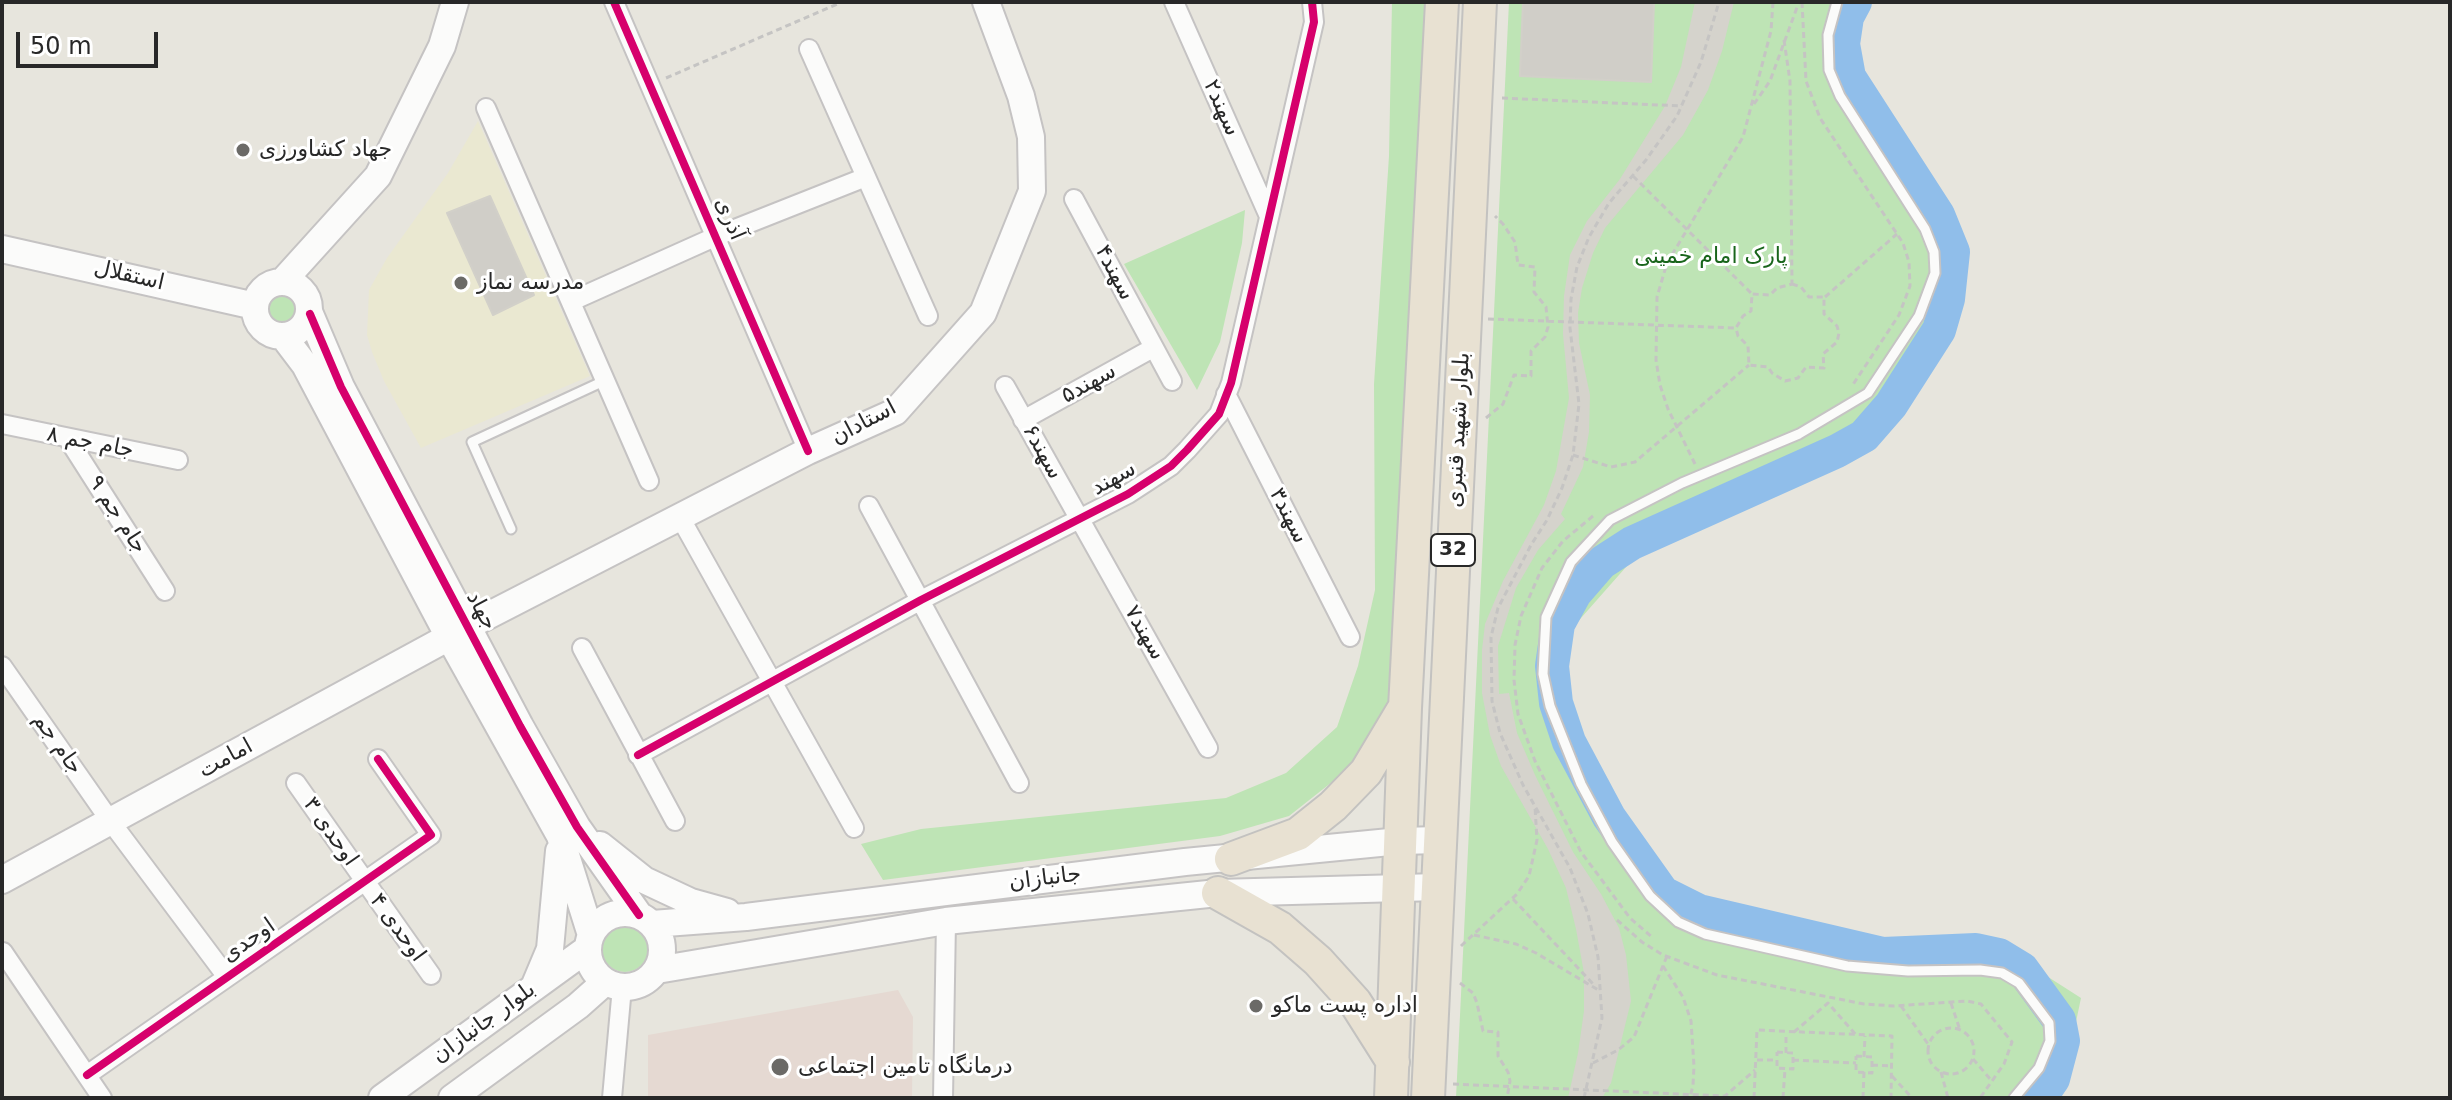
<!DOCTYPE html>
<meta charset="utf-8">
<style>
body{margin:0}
#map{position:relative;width:2452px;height:1100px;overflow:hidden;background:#e7e5dd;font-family:"DejaVu Sans",sans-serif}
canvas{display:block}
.frame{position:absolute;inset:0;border:4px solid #282828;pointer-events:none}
.scale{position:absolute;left:16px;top:32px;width:142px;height:36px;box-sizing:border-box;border:4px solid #282828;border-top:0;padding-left:10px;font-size:24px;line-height:28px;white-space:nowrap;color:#282828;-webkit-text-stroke:6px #fff;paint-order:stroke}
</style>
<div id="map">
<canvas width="2452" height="1100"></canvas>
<div class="frame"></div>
<div class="scale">50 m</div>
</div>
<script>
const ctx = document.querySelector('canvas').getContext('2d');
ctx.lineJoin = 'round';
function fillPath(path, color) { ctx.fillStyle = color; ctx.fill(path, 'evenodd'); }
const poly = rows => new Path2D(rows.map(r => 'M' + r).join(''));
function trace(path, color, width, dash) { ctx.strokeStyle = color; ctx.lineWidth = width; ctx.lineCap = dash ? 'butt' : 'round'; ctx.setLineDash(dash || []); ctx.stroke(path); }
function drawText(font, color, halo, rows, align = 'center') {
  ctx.font = font + ' "DejaVu Sans",Cairo,sans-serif'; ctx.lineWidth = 6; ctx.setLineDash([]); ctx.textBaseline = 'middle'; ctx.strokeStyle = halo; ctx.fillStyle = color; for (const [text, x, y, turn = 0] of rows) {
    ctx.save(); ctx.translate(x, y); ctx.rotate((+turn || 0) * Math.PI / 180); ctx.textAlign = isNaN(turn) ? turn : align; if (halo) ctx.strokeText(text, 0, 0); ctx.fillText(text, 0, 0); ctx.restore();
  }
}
fillPath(poly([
 [478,121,590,376,421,448,384,381,372,352,367,335,369,290,387,258,448,173]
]), '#eae8d1');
fillPath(poly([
 [898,990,913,1017,912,1098,648,1098,648,1035]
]), '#e5d9d2');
fillPath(poly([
 [1392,2,1428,2,1394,685,1384,715,1351,767,1289,816,1220,836,883,880,861,844,921,829,1226,798,1286,773,1337,727,1358,666,1375,590,1374,384,1389,156],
 [1509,2,1860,2,1840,44,1908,169,1956,266,1919,341,1860,426,1718,492,1649,541,1551,652,1595,805,1636,873,1778,926,1887,947,2031,966,2081,998,2060,1098,1456,1098],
 [1245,210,1242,243,1220,342,1197,390,1124,264],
 '261 310a22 22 0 1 1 44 0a22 22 0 1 1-44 0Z',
 '602 949a23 23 0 1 1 46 0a23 23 0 1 1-46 0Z'
]), '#bee4b5');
fillPath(poly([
 [1695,2,1734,2,1722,51,1708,90,1683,135,1605,228,1593,253,1582,288,1578,313,1579,343,1590,395,1589,432,1583,467,1561,514,1565,519,1538,550,1516,588,1498,646,1499,694,1509,693,1517,733,1535,775,1573,852,1601,894,1619,928,1626,955,1631,1001,1611,1083,1602,1098,1568,1098,1578,1053,1584,1011,1584,973,1576,929,1566,888,1548,849,1501,766,1490,735,1482,693,1482,650,1485,624,1503,581,1544,505,1556,471,1569,398,1563,334,1564,296,1570,255,1587,221,1620,179,1665,106,1681,67]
]), '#d5d3cc');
trace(poly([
 [1855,2,1847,17,1843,44,1849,77,1938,215,1953,252,1948,299,1939,330,1891,405,1864,436,1837,451,1632,543,1601,563,1575,593,1558,624,1552,666,1556,703,1569,742,1609,817,1663,893,1699,911,1883,954,1976,950,1999,955,2022,969,2059,1020,2063,1041,2053,1079,2040,1098]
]), '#90beea', 34);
const building = poly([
 [1523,2,1654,2,1651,82,1520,76,1523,2],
 [490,196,534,295,493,315,447,213,490,196]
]);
fillPath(building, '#d0cec8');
trace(building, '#d2d0c9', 2);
const lane = poly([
 [1837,2,1828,35,1829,70,1840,96,1925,229,1934,252,1935,273,1919,316,1868,393,1799,434,1682,483,1610,520,1571,562,1546,617,1543,674,1550,706,1581,784,1612,842,1650,896,1678,922,1705,934,1847,966,1908,971,1980,970,2002,973,2019,983,2049,1023,2050,1041,2039,1068,2014,1098],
 [511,529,472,442,606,380]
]);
const street = poly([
 [614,2,808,451],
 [1174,2,1268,214],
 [809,49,928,316],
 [486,108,649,481],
 [1074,199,1172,381],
 [572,301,717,236,866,177],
 [1005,386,1208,748],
 [1226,394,1350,637],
 [1023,420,1153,348],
 [2,424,178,460],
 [68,439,165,591],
 [869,506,1019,783],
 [681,519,854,828],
 [582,648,675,821],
 [2,666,111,822,227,977],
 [638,755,921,600,1128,494,1171,466,1187,450,1219,414,1231,383,1314,22,1312,2],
 [296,783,431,975],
 [3,952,102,1098],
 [87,1075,431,835,378,759],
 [612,1098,622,987],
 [943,1098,946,921]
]);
const secondary = poly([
 [2,249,255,306],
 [283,281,378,176,442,46,455,2],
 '255 309a27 27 0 1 1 54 0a27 27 0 1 1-54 0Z',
 [310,314,341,387,520,726,577,827,639,915],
 [283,336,305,365,449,637,560,836,591,935],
 [468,626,808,451,895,412,983,313,1032,191,1031,137,1021,96,986,2],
 [600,845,644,880,691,902,727,912],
 [2,880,449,637],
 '588 950a37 37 0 1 1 74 0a37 37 0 1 1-74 0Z',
 [652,924,746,917,1185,862,1400,841,1439,840],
 [657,970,946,921,1218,893,1438,887],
 [534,987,550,949,559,851],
 [382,1098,587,949],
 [452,1098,578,1006,605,982]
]);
const highway = poly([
 [1231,859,1298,834,1333,806,1366,772,1403,710],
 [1218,893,1280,928,1318,961,1355,1002,1393,1062],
 [1391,1098,1405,708,1442,2],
 [1428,1098,1480,2]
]);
trace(lane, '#c5c3c3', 13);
trace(street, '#c5c3c3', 22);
trace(secondary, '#c5c3c3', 30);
trace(highway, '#c3c2c0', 36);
trace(poly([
 [1802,2,1806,81,1820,118,1903,243,1909,262,1910,286,1899,315,1852,386],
 [1784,40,1790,81,1792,284],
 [666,78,842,2],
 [1502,98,1682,106],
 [1754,104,1770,81,1799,2],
 [1633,176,1752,294],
 [1792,284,1801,287,1809,297,1824,297,1824,314,1837,326,1839,333,1837,342,1823,354,1824,368,1806,367,1798,378,1785,381,1772,373,1768,367,1749,365,1748,346,1738,336,1736,328,1743,316,1751,311,1752,294,1770,295,1777,288,1792,284],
 [1825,297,1897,234],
 [1488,319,1736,328],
 [1486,418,1503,404,1514,375,1531,376,1531,351,1545,337,1548,327,1546,307,1534,292,1535,267,1518,265,1515,242,1503,224,1495,216],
 [1573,455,1611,467,1635,462,1749,365],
 [1695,464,1668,409,1660,385,1656,360,1657,297,1667,263,1743,137,1771,31,1773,2],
 [1593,516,1563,541,1542,568,1521,616,1515,645,1514,680,1518,714,1535,761,1581,852,1630,918,1653,938],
 [1513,899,1595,986],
 [1617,920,1642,942,1663,955,1717,975,1864,1004,1894,1006,1967,1001,1981,1004,2012,1042,2004,1064,1980,1098],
 [1474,935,1516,944,1536,953,1600,991],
 [1461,946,1517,894,1529,876,1537,840,1535,807],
 [1663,966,1683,997,1691,1021,1694,1066,1693,1085,1690,1098],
 [1460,983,1473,993,1477,1003,1483,1031,1498,1032,1498,1056,1508,1072,1510,1081,1507,1098],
 [1951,1003,1960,1030],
 [1901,1006,1928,1044],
 '1928 1051a23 23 0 1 1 46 0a23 23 0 1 1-46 0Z',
 [1794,1032,1828,1003,1856,1035],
 [1777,1052,1793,1053,1793,1069,1777,1068,1777,1052],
 [1786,1053,1786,1033],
 [1856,1056,1872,1057,1872,1073,1856,1072,1856,1056],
 [1864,1057,1865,1036],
 [1973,1059,1991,1080],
 [1757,1060,1777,1060],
 [1793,1060,1856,1063],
 [1593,1063,1618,1050,1634,1037,1667,956],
 [1872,1065,1892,1066],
 [1941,1072,1948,1098],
 [1892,1076,1912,1098],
 [1453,1084,1725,1096],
 [1584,1098,1602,1018,1598,957,1588,914,1570,868,1523,785,1500,733,1492,701,1491,637,1498,608,1531,545,1547,520,1562,488,1573,455,1579,404,1570,328,1571,299,1577,267,1589,237,1609,203,1646,160,1677,116,1701,62,1719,2],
 [1726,1098,1725,1096,1755,1070],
 [1754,1098,1757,1030,1892,1036,1891,1098],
 [1783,1098,1785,1069],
 [1863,1098,1864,1072]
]), '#c5c4c3', 3, [6, 4]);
trace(lane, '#fbfbfa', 9);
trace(street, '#fbfbfa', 18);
trace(secondary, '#fbfbfa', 26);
trace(highway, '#e8e1d2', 32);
trace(poly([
 [614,2,808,451],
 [310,314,341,387,520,726,577,827,639,915],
 [638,755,921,600,1128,494,1171,466,1187,450,1219,414,1231,383,1314,22,1312,2],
 [87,1075,431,835,378,759]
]), '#d6006c', 8);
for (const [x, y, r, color] of [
 [243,150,8,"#6b6a67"],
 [461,283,8,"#6b6a67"],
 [1256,1006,8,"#6b6a67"],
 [780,1067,10,"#6b6a67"]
]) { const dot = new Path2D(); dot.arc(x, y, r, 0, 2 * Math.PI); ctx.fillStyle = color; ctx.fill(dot); trace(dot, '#fff', 3); }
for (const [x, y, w] of [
 [1453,550,44]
]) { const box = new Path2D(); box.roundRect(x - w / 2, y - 16, w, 32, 6); ctx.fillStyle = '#fff'; ctx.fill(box); trace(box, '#282828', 2); }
drawText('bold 20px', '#282828', null, [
 ["32",1453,550]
]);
drawText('22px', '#282828', '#fff', [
 ["سهند۲",1221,108,66],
 ["آذری",729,219,67],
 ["سهند۴",1114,273,62],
 ["استقلال",129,276,13],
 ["سهند۵",1089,384,-29],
 ["استادان",864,423,-28],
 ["بلوار شهید قنبری",1459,430,-87],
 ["جام جم ۸",90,443,11],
 ["سهند۶",1042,452,61],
 ["سهند",1114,479,-29],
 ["جام جم ۹",117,515,57],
 ["سهند۳",1288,516,63],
 ["جهاد",481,611,62],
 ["سهند۷",1144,633,60],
 ["جام جم",57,744,55],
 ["امامت",226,759,-29],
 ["اوحدی ۳",330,832,55],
 ["جانبازان",1045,879,-7],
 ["اوحدی ۴",397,928,54],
 ["اوحدی",249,941,-35],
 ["بلوار جانبازان",484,1023,-36]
]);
drawText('22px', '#282828', '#fff', [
 ["جهاد کشاورزی",259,150],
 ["مدرسه نماز",477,283],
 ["اداره پست ماکو",1272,1006],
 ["درمانگاه تامین اجتماعی",798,1067]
], 'left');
drawText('22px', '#19651b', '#fff', [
 ["پارک امام خمینی",1711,257]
]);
</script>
